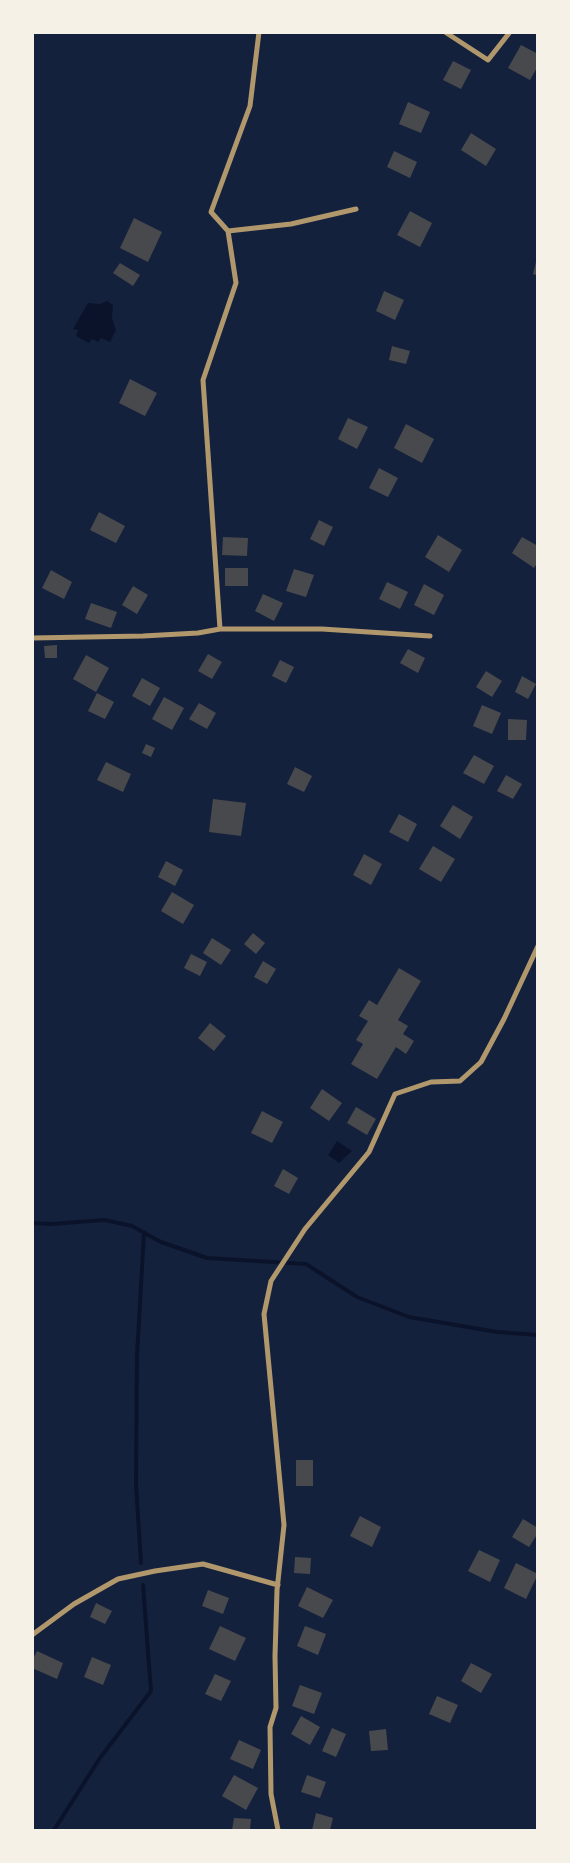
<!DOCTYPE html>
<style>
body{margin:0}
#map{position:relative;width:570px;height:1863px;overflow:hidden;background:#14213d;font-family:"Fira Sans Condensed",sans-serif}
canvas{display:block}
.frame{position:absolute;inset:0;border:34px solid #f6f1e7;pointer-events:none}
</style>
<div id="map">
<canvas width="570" height="1863"></canvas>
<div class="frame"></div>
</div>
<script>
const ctx = document.querySelector('canvas').getContext('2d');
ctx.lineJoin = 'round';
function fillPath(path, color) { ctx.fillStyle = color; ctx.fill(path, 'evenodd'); }
const poly = rows => new Path2D(rows.map(r => 'M' + r).join(''));
function trace(path, color, width, dash) { ctx.strokeStyle = color; ctx.lineWidth = width; ctx.lineCap = dash ? 'butt' : 'round'; ctx.setLineDash(dash || []); ctx.stroke(path); }
fillPath(poly([
 [107,301,113,305,112,318,116,330,110,342,101,338,98,342,92,339,89,343,76,336,78,330,73,329,88,303,100,304],
 [337,1141,352,1151,339,1163,328,1155]
]), '#0b132b');
trace(poly([
 [32,1223,50,1224,105,1220,132,1226,161,1242,207,1258,306,1264,357,1297,409,1317,497,1332,538,1335],
 [141,1563,136,1485,137,1356,144,1232],
 [54,1830,100,1758,151,1691,143,1585]
]), '#0b132b', 4);
fillPath(poly([
 [521,45,538,54,538,66,530,80,508,68],
 [453,61,471,70,461,89,443,80],
 [408,102,430,112,421,133,399,124],
 [471,133,496,149,486,166,461,150],
 [394,151,417,162,410,178,387,167],
 [410,211,432,223,420,247,397,235],
 [134,218,162,232,148,262,120,248],
 [537,258,538,258,538,276,533,274],
 [120,263,140,275,133,286,113,273],
 [384,291,404,300,395,320,376,311],
 [392,346,410,351,406,364,389,360],
 [130,379,157,393,145,416,119,403],
 [348,418,368,427,357,449,338,439],
 [406,424,434,439,422,463,394,448],
 [379,468,398,478,388,497,369,488],
 [99,512,125,526,116,543,90,530],
 [319,520,333,527,324,546,310,539],
 [438,535,462,550,449,572,425,557],
 [223,537,248,538,247,556,222,555],
 [522,537,538,546,538,562,534,568,512,553],
 [225,568,248,568,248,586,225,586],
 [294,569,314,575,306,597,286,591],
 [51,570,72,582,64,599,42,588],
 [387,582,408,592,400,609,379,599],
 [424,584,444,595,434,615,414,605],
 [133,586,148,595,137,614,122,605],
 [263,594,283,603,274,621,255,611],
 [91,603,117,612,111,628,85,619],
 [57,645,57,658,45,658,44,646],
 [408,649,425,658,418,673,400,663],
 [208,654,222,662,212,679,198,671],
 [86,655,109,668,96,692,73,679],
 [280,660,294,667,286,683,272,676],
 [486,671,502,681,492,697,476,687],
 [522,676,536,684,528,699,515,692],
 [142,678,160,688,150,706,132,696],
 [97,693,114,702,105,719,88,711],
 [164,697,184,708,172,730,152,719],
 [199,703,216,713,207,729,189,719],
 [482,705,501,713,492,734,473,726],
 [508,719,527,720,526,740,508,740],
 [146,744,155,748,151,757,142,753],
 [474,755,494,766,484,784,463,773],
 [106,762,131,774,123,792,97,780],
 [295,767,312,776,304,792,287,784],
 [506,775,522,784,513,799,497,791],
 [213,799,246,803,241,836,209,832],
 [453,805,473,817,460,839,440,826],
 [399,814,417,824,408,842,389,832],
 [433,846,455,859,441,882,419,869],
 [364,854,382,864,371,885,353,875],
 [166,861,183,870,175,886,158,877],
 [172,892,194,905,183,924,161,911],
 [253,933,265,943,256,954,244,944],
 [212,938,231,950,221,965,203,953],
 [191,954,207,962,200,976,184,968],
 [263,961,276,969,267,984,254,977],
 [399,968,421,981,398,1020,408,1026,403,1034,414,1041,406,1054,396,1047,377,1079,351,1064,363,1044,356,1040,368,1021,359,1016,369,1000,377,1005],
 [210,1023,226,1036,214,1051,198,1038],
 [322,1089,342,1103,329,1121,310,1108],
 [356,1107,376,1119,367,1135,347,1123],
 [262,1111,283,1122,272,1143,251,1133],
 [283,1169,298,1178,289,1194,274,1186],
 [296,1460,313,1460,313,1486,296,1486],
 [360,1516,381,1527,372,1547,350,1536],
 [523,1519,538,1528,538,1533,529,1547,512,1537],
 [479,1550,500,1560,490,1582,468,1571],
 [295,1557,311,1558,310,1574,294,1573],
 [516,1563,538,1574,526,1599,504,1588],
 [307,1587,333,1600,323,1618,298,1606],
 [208,1590,229,1598,223,1614,202,1606],
 [96,1603,112,1611,105,1624,90,1617],
 [220,1626,246,1638,235,1661,209,1649],
 [305,1626,326,1634,318,1655,297,1646],
 [37,1651,63,1663,57,1679,32,1668,32,1661],
 [92,1657,111,1665,103,1685,84,1677],
 [471,1663,492,1674,481,1693,461,1681],
 [215,1674,231,1681,221,1701,205,1694],
 [300,1685,322,1693,314,1714,292,1706],
 [437,1696,458,1705,450,1723,429,1714],
 [301,1716,320,1727,310,1745,291,1734],
 [332,1728,346,1734,336,1757,322,1751],
 [386,1729,388,1750,371,1751,369,1731],
 [239,1740,261,1750,253,1769,230,1759],
 [234,1775,258,1788,246,1810,222,1796],
 [307,1775,326,1782,320,1798,301,1792],
 [316,1813,333,1818,330,1830,312,1830],
 [234,1818,251,1819,250,1830,232,1830]
]), '#48494c');
trace(poly([
 [445,32,488,60,510,32],
 [228,231,291,224,356,209],
 [220,629,203,380,236,283,228,231,211,212,250,106,259,32],
 [32,638,143,636,198,633,220,629,322,629,430,636],
 [32,1635,74,1604,118,1579,155,1571,203,1564,278,1585],
 [278,1830,271,1794,270,1727,276,1708,275,1656,277,1590,284,1525,264,1314,271,1281,305,1229,369,1152,395,1094,431,1082,460,1081,481,1062,504,1019,538,946]
]), '#b1986c', 5);
</script>
